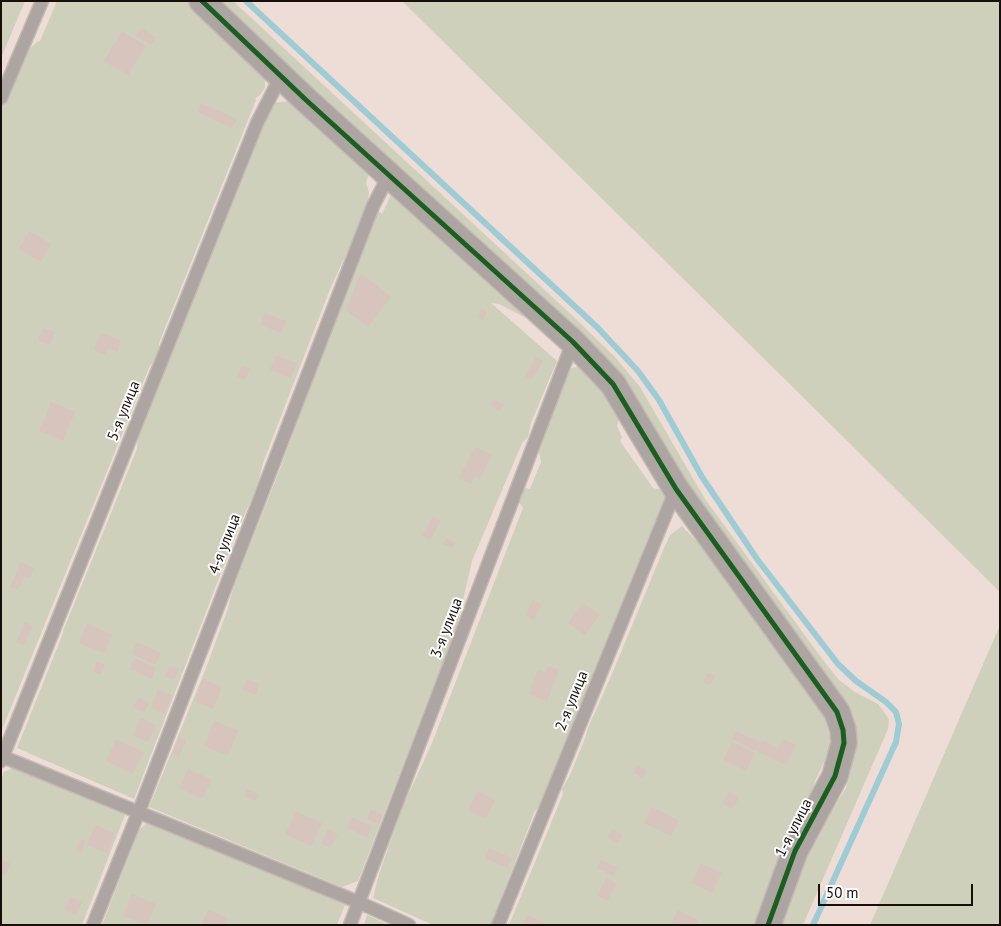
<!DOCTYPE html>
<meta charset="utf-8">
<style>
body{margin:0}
#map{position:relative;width:1001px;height:926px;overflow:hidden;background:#eeddd7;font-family:"PT Sans",sans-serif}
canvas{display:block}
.frame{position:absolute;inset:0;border:2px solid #180e0a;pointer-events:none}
.scale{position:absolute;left:818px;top:884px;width:155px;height:22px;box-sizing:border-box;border:2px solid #180e0a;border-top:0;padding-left:6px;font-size:15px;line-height:18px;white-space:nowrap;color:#180e0a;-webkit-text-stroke:4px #fff;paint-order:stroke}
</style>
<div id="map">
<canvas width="1001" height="926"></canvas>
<div class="frame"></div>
<div class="scale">50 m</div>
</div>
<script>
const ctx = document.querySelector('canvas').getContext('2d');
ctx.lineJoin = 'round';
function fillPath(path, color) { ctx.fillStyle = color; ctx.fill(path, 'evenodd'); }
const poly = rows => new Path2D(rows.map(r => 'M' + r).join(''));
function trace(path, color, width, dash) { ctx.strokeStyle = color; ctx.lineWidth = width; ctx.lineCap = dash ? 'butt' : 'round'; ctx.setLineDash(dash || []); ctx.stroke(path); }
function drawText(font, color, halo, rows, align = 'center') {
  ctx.font = font + ' "PT Sans",sans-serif'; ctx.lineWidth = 4; ctx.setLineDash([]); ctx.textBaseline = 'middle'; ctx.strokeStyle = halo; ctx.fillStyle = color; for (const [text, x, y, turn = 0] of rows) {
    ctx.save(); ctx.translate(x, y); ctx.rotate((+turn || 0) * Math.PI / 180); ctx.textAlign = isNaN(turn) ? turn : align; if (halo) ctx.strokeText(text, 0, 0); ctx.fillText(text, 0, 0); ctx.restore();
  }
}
fillPath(poly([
 [1,1,25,1,1,58],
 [57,1,198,1,265,72,265,87,261,94,255,99,256,100,159,343,159,353,149,368,1,732,1,100,26,52,37,42,40,41],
 [218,1,233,1,576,319,614,356,640,387,705,499,823,660,839,680,855,692,878,704,889,719,888,729,803,925,774,925,808,849,846,788,852,767,851,744,744,571,653,433],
 [402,1,1000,1,1000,592],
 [289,101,308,111,370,171,366,183,369,192,366,212,330,289,263,463,258,484,234,539,134,799,17,748,63,633,63,631,137,449,138,437,199,286,207,255,256,139,273,103],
 [399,193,455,253,467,259,527,314,522,316,499,304,491,303,557,361,531,423,528,437,522,443,472,561,457,626,358,881,342,887,149,807,206,668,228,608,234,586,280,469,376,210,382,214,391,195],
 [584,366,592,371,620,416,617,426,622,437,620,441,653,488,663,490,671,499,655,536,649,536,569,733,569,740,565,744,558,759,557,769,542,804,535,811,491,924,433,925,373,898,379,874,403,806,432,743,523,508,518,501,521,491,526,488,530,489,541,462,539,452,540,440,561,378,572,368],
 [682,526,701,546,710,551,823,713,830,737,829,752,815,781,812,797,796,826,793,828,755,925,509,925,563,794,562,789,570,775,586,736,587,730,612,674,664,548,670,535],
 [1000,625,1000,925,870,925],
 [13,768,125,815,82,925,1,925,1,779,4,772],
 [147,823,274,875,281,874,334,896,336,901,345,905,337,925,102,925,139,830],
 [367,915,388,925,364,925]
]), '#ced0bc');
trace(poly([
 [246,1,598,328,638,371,659,400,702,477,757,559,838,664,856,681,886,702,896,712,899,724,896,742,813,925]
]), '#9ecbd4', 6);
fillPath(poly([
 [141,28,156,37,151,45,136,36],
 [122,31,146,46,128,75,104,61],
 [201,103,237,119,232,128,197,112],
 [29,231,51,244,41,262,19,249],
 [361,273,391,297,368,327,346,310],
 [481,309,487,311,483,320,478,318],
 [265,313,286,321,281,333,261,325],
 [43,328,55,332,50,345,38,340],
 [101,333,121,340,117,352,108,348,105,355,94,350],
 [276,355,297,363,290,378,270,370],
 [536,357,543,361,532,380,525,376],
 [242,365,250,368,245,380,237,377],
 [122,399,131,403,128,409,119,405],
 [494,399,504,405,500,411,490,405],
 [51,402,75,412,63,441,39,431],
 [475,447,492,455,480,479,475,476,471,484,459,478],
 [433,516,441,521,430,540,422,536],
 [447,538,456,543,453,548,443,544],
 [21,562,34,568,30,579,24,577,18,590,10,587],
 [533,600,542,604,534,620,525,615],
 [583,603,600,615,585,635,568,623],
 [25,622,33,626,24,645,16,642],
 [87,624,112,634,104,653,79,643],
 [137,642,161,653,155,665,132,654],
 [135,658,156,668,152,679,130,669],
 [97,661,105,665,101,675,93,672],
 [170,666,179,670,174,680,165,676],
 [547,666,559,670,547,701,529,694,538,670,545,673],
 [707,673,715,676,710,685,703,682],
 [203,679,222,687,213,709,194,701],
 [247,679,260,684,256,695,242,690],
 [158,689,172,695,164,714,151,708],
 [138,698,149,702,145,712,134,708],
 [141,718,156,725,148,742,133,735],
 [214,721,238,730,228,756,204,746],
 [736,731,760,742,756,751,732,739],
 [179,737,186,740,179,757,172,753],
 [116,739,144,752,133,774,106,761],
 [783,739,796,745,786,765,757,751,762,740,778,748],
 [732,742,755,753,746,771,723,760],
 [637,765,647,770,643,778,633,773],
 [188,769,212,780,203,799,179,788],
 [247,789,259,794,256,801,244,796],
 [478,791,495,800,485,819,468,810],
 [728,792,739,797,733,809,722,804],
 [652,807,679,821,671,836,644,823],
 [371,809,383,815,379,824,367,819],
 [296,811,322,823,311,846,285,834],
 [351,817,372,826,367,837,347,828],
 [95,825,115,833,107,853,87,845],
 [328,829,338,834,330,848,321,843],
 [612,829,622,834,618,843,607,838],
 [80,839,86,841,82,853,76,850],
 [489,848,512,858,507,868,485,858],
 [1,859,10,863,5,876,1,874],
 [601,860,618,868,614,876,597,868],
 [701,863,722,873,712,893,691,883],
 [606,878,617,883,608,901,598,896],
 [132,894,156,904,147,925,123,916],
 [70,897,82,902,76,915,65,910],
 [208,910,228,918,225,925,202,925],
 [678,910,698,920,696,925,671,925],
 [527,915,535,918,549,925,522,925]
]), '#d7c4bd');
const service = poly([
 [1,98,42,1],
 [1,756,358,902,409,925],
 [1,761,257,123,281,76],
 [93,925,139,811,373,206,389,175],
 [350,925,573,342],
 [498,925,676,489]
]);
const minor = poly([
 [202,1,306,100,573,342,613,384,676,489,837,712,843,730,844,743,835,776,795,851,768,925]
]);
trace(service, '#c6b9b4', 15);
trace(minor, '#c6b9b4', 28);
trace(service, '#ada5a1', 12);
trace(minor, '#ada5a1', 25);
trace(poly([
 [202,1,306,100,573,342,613,384,676,489,837,712,843,730,844,743,835,776,795,851,768,925]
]), '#1b5e20', 5);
drawText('15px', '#180e0a', '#fff', [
 ["5-я улица",124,411,-68],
 ["4-я улица",225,544,-69],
 ["3-я улица",447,628,-69],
 ["2-я улица",572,701,-68],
 ["1-я улица",794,828,-63]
]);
</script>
